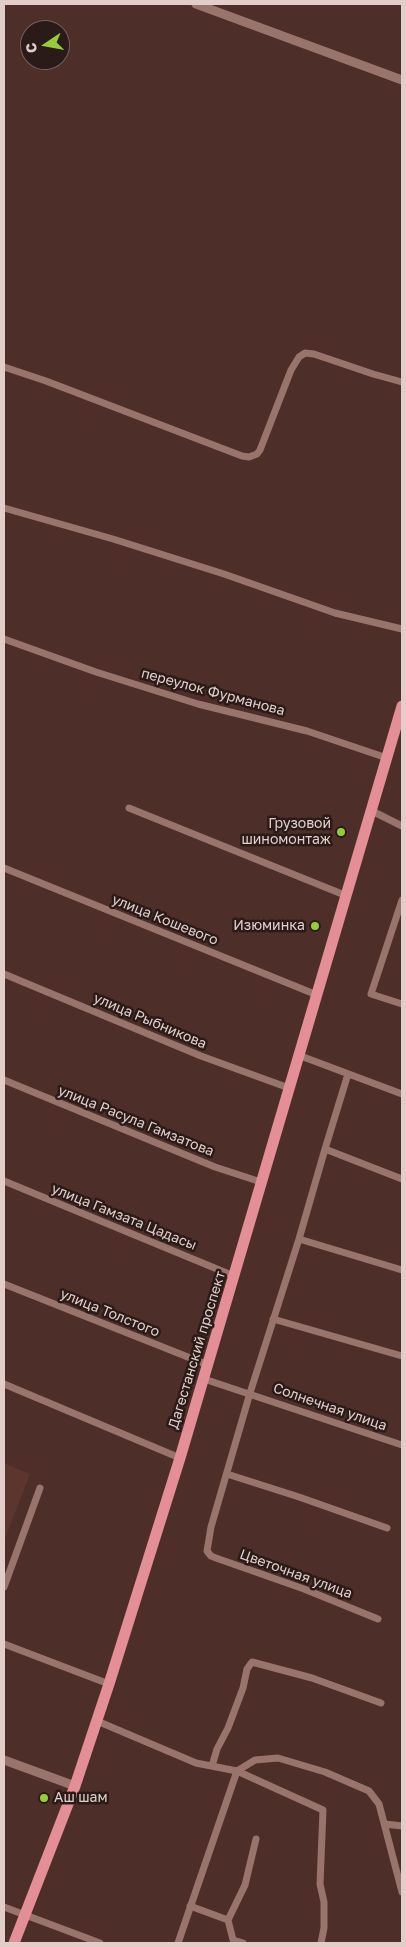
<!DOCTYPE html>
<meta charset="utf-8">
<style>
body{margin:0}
#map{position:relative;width:406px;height:1947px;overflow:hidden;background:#4e2e28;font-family:"Golos Text",sans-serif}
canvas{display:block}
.frame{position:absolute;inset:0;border:5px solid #e2cdc9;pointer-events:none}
.north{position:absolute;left:20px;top:20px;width:50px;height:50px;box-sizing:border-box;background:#2a1b18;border:1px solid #74625f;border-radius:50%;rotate:258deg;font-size:14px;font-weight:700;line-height:20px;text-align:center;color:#e2cdc9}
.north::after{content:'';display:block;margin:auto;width:18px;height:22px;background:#97cc38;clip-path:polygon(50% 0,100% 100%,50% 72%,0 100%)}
</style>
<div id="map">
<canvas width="406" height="1947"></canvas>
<div class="frame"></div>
<div class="north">С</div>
</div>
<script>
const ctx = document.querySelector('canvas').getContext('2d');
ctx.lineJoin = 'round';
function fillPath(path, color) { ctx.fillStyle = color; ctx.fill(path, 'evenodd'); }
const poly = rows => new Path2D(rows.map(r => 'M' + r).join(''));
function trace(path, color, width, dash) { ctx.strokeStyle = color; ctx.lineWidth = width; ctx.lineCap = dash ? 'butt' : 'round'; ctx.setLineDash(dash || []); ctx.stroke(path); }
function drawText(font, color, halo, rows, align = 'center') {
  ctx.font = font + ' "Golos Text",sans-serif'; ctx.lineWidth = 5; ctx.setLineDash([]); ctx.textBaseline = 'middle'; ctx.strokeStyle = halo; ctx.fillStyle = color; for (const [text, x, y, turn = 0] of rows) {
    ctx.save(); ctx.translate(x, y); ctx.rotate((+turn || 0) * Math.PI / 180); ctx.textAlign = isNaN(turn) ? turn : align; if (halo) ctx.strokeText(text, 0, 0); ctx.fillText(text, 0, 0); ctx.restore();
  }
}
fillPath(poly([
 [4,1463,30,1474,4,1541]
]), '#5c352e');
trace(poly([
 [4,367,46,381,242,456,249,457,257,454,260,450,291,370,299,357,305,353,314,354,373,374,402,382],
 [4,508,113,539,224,574,335,613,402,629],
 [4,639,96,672,198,704,307,731,387,758],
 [129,808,347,896],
 [372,811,402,826],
 [4,868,317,995],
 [402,900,371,994,402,1004],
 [4,974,201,1056,289,1088],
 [298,1055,402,1094],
 [348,1074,325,1149,402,1179],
 [4,1080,215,1167,261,1182],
 [325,1149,299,1239,250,1393,211,1527,207,1551,211,1556,216,1558,304,1589,378,1619],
 [4,1181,234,1276],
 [299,1239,402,1270],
 [4,1284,208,1365],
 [273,1319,402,1356],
 [204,1379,402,1445],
 [4,1384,180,1458],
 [227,1474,299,1497,387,1528],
 [4,1587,40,1488],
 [4,1644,109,1684],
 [97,1721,196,1763,237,1771,323,1810,320,1884,324,1902,324,1928,321,1943],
 [212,1766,217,1749,228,1728,243,1688,247,1669,252,1662,312,1678,381,1703],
 [237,1771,255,1760,278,1758,325,1772,369,1791,379,1804,402,1892],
 [385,1824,402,1826],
 [190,1906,228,1920],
 [4,1907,100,1943],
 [178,1943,237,1771],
 [243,1943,233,1940,228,1920,245,1885,256,1839]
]), '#99746d', 7);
trace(poly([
 [196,4,402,80],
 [4,1760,75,1786]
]), '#99746d', 9);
trace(poly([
 [14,1943,75,1786,109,1684,180,1458,402,706]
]), '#e48e98', 11);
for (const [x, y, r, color] of [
 [341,832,5,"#97cc38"],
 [315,926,5,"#97cc38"],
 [44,1798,5,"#97cc38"]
]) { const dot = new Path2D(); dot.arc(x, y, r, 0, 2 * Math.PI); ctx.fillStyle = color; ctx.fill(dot); trace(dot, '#2a1b18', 2); }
drawText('14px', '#e2cdc9', '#2a1b18', [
 ["переулок Фурманова",213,692,15],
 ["улица Кошевого",165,920,22],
 ["улица Рыбникова",150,1021,23],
 ["улица Расула Гамзатова",136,1121,22],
 ["улица Гамзата Цадасы",124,1217,22],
 ["улица Толстого",110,1313,22],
 ["Дагестанский проспект",197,1350,-73],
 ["Солнечная улица",330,1407,19],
 ["Цветочная улица",296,1574,20]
]);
drawText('14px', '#e2cdc9', '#2a1b18', [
 ["Грузовой",331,824],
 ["шиномонтаж",331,840],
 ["Изюминка",305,926],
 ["Аш шам",54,1798,"left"]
], 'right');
</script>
